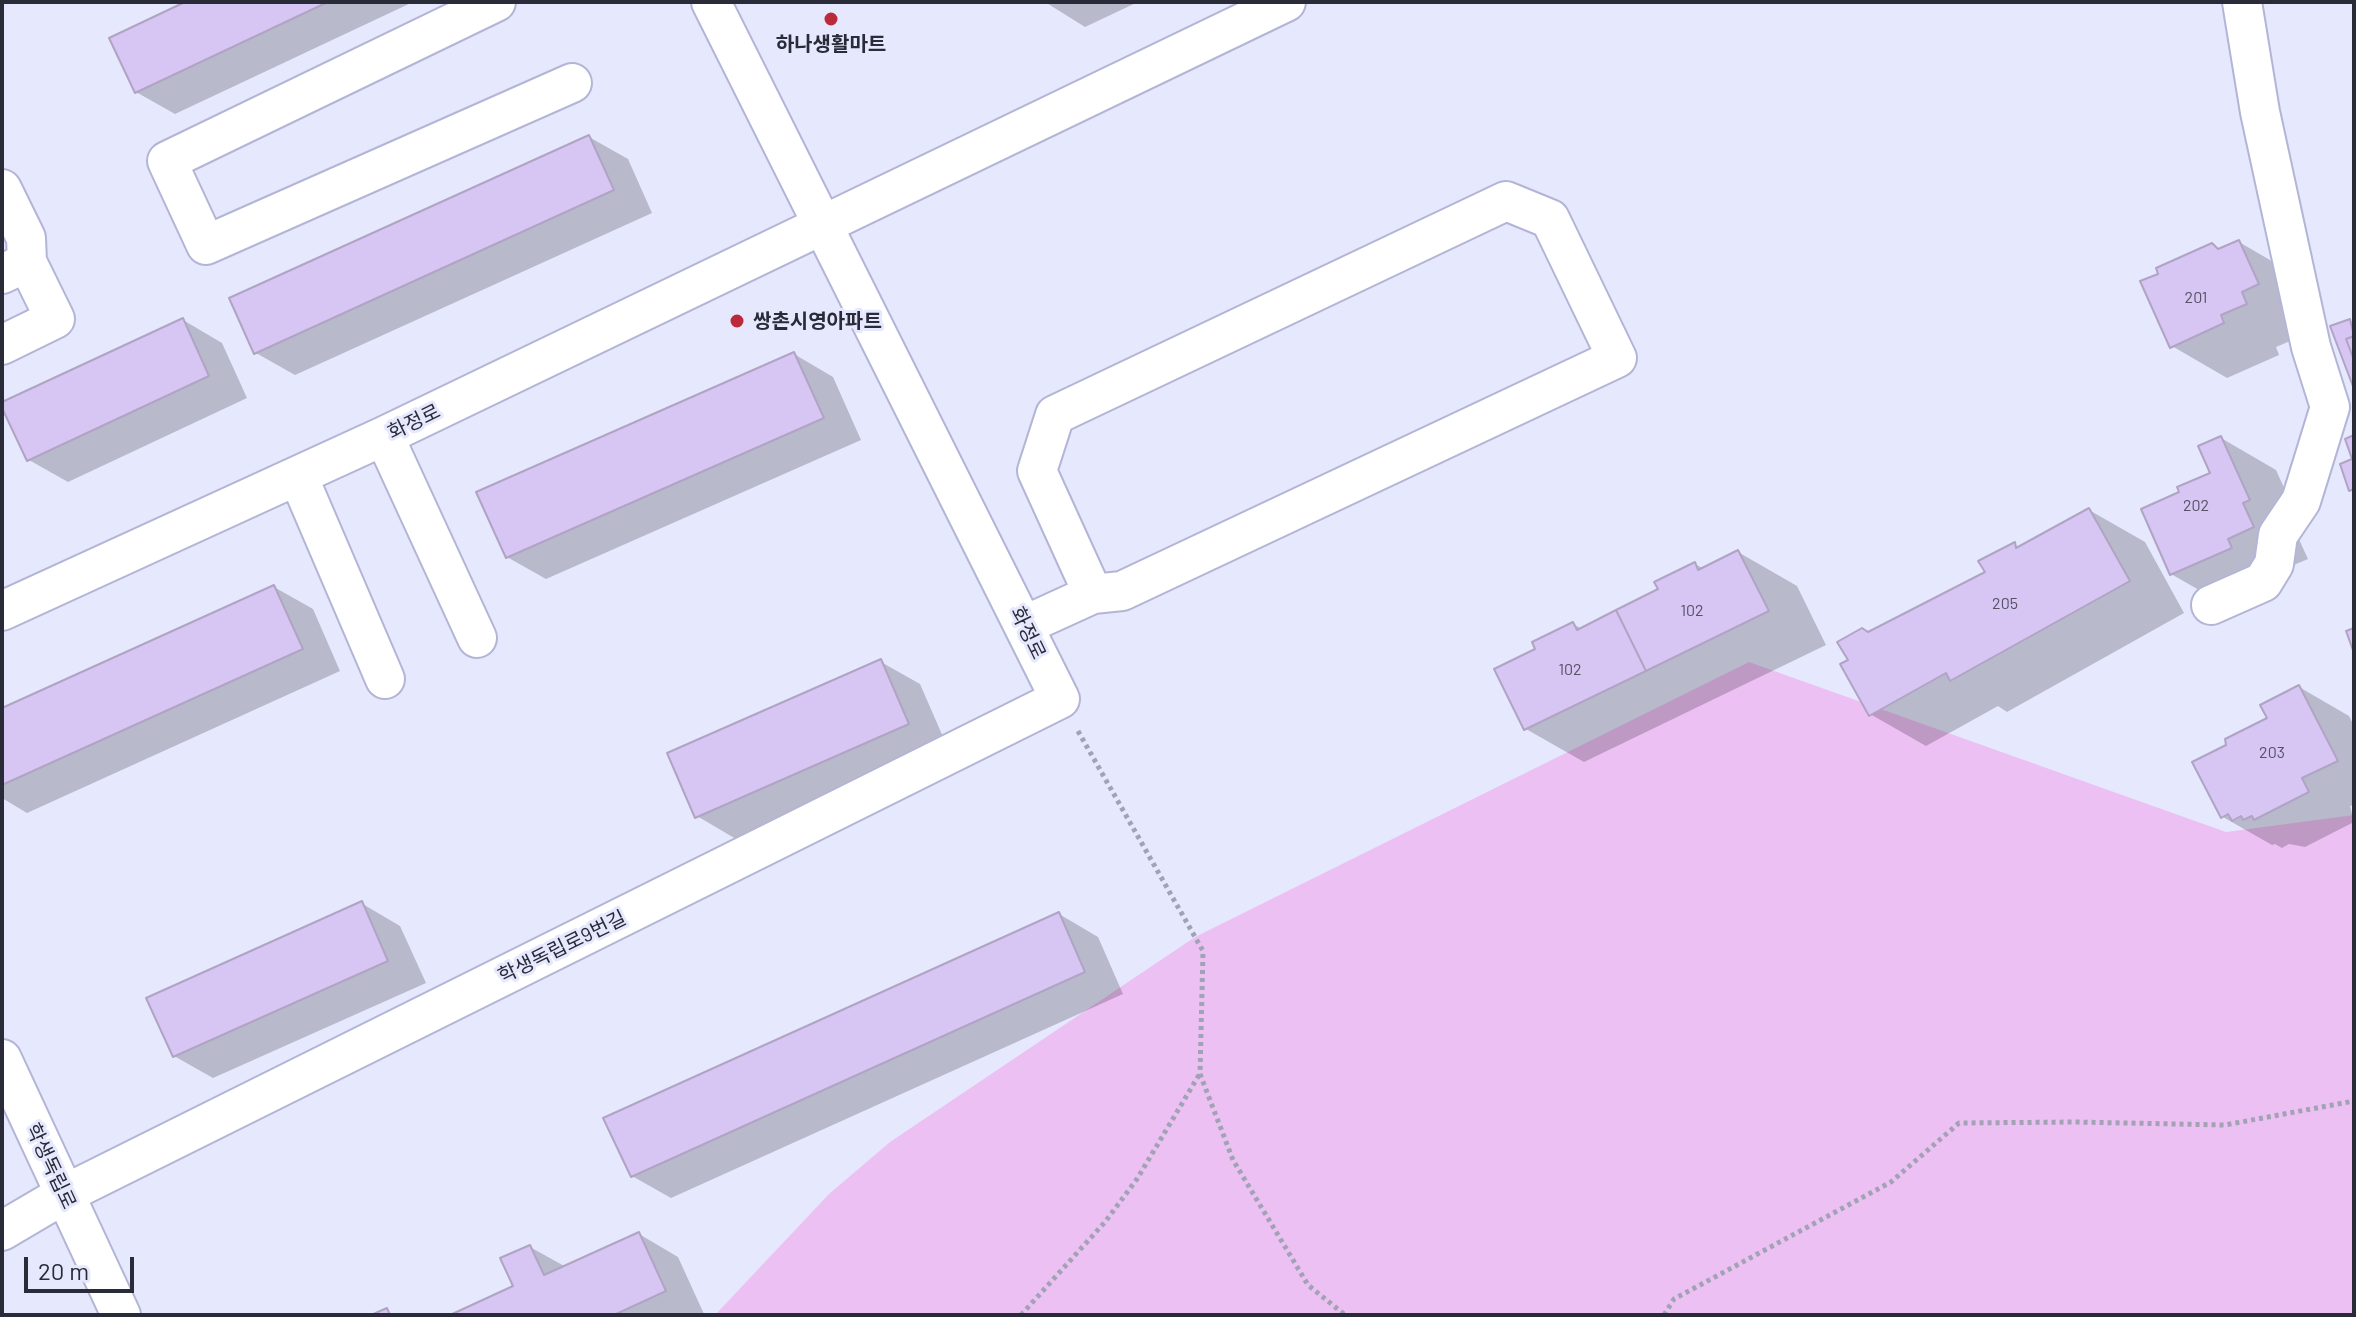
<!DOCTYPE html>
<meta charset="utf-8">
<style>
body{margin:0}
#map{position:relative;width:2356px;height:1317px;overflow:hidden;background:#e6e8fd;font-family:Barlow,sans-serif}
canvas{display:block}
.frame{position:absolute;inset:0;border:4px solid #2a2b38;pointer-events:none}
.scale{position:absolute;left:24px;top:1257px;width:110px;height:36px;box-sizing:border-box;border:4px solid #2a2b38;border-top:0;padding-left:10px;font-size:24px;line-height:28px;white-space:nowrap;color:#2a2b38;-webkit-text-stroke:6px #e6e8fd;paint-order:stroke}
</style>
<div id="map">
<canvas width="2356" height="1317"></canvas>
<div class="frame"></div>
<div class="scale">20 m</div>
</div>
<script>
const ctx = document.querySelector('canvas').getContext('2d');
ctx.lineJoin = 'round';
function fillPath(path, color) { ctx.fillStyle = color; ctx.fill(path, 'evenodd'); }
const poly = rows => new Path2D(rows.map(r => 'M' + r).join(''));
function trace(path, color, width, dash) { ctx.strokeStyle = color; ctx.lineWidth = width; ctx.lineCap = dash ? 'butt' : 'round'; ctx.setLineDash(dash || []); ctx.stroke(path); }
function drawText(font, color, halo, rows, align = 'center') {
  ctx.font = font + ' Barlow,"Noto Sans KR",sans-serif'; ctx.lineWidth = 6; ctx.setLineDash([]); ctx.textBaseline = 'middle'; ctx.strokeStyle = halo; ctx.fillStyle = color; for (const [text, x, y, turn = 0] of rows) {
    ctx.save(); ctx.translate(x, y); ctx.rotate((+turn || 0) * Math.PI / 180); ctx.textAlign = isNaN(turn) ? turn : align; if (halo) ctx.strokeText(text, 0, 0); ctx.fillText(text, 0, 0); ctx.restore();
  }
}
fillPath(poly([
 [1749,662,2226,832,2354,815,2354,1315,715,1315,829,1194,890,1142,1195,937]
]), '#edc0f4');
fillPath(poly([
 [189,2,413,2,175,114,136,92],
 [1045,2,1138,2,1085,27],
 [589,137,628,159,652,213,295,375,256,353],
 [2239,242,2294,274,2302,336,2276,347,2279,355,2227,378,2172,346,2212,245,2220,250],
 [183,320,222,343,247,398,68,482,29,460],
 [794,354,833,377,861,440,546,579,507,557],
 [2221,438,2276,470,2304,532,2297,535,2308,559,2282,570,2227,606,2171,574,2182,493,2213,474],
 [2089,510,2145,542,2184,613,2007,712,1998,706,1926,746,1870,714,1850,661,1869,634,1987,573,2015,545,2021,548],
 [1738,552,1797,586,1826,645,1584,762,1526,729,1538,650,1573,624,1582,629,1660,590,1695,564,1704,569],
 [274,587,313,609,340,671,27,813,2,798,2,710],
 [881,662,920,684,947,746,736,839,697,816],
 [2299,687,2349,716,2354,726,2354,805,2350,806,2354,822,2305,847,2289,844,2282,848,2275,844,2272,845,2223,817,2229,746,2269,719],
 [361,903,400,926,426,983,213,1078,174,1056],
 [1059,914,1098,937,1123,994,671,1198,632,1176],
 [639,1234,678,1257,704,1314,455,1315,516,1287,530,1247,566,1267]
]), '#0003');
const building = poly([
 [185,2,328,2,135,93,109,38,185,2],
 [589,135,614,190,254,354,229,298,589,135],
 [2239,240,2259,284,2242,292,2247,304,2221,315,2224,323,2170,348,2140,281,2158,274,2156,268,2212,243,2218,249,2239,240],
 [183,318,209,376,27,461,2,408,2,402,183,318],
 [2350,319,2354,336,2346,339,2354,360,2354,389,2330,326,2350,319],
 [2354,336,2354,360,2346,339,2354,336],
 [794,352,824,418,506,558,476,492,794,352],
 [2354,435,2354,489,2349,491,2340,464,2352,459,2345,439,2354,435],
 [2221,436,2250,500,2243,503,2254,527,2228,539,2232,548,2170,575,2141,509,2179,492,2177,487,2210,473,2198,446,2221,436],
 [2089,508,2130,581,1950,681,1946,673,1869,716,1840,664,1848,660,1837,642,1862,628,1868,632,1985,572,1978,561,2015,542,2016,548,2089,508],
 [1738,550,1769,611,1646,671,1616,610,1658,589,1654,582,1695,562,1698,570,1738,550],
 [274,585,303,649,2,785,2,708,274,585],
 [1616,610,1646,671,1524,730,1494,669,1535,649,1532,642,1573,622,1577,630,1616,610],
 [2354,628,2354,653,2346,631,2354,628],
 [881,659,909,724,695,818,667,753,881,659],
 [2299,685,2338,761,2302,778,2309,792,2254,820,2252,816,2243,820,2241,816,2232,821,2228,814,2221,818,2192,762,2226,745,2225,739,2267,718,2260,705,2299,685],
 [362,901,388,961,173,1057,146,998,362,901],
 [1059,912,1085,972,631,1177,603,1118,1059,912],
 [639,1232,666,1291,614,1315,450,1315,513,1286,500,1258,530,1245,544,1275,639,1232],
 [387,1308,390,1315,371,1315,387,1308]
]);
fillPath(building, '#d7c5f3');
trace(building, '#b0a4c4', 2);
const minor = poly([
 [496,2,167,161,206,245,572,83],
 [2,189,26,238,27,262],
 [2,274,27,262,55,319,2,345],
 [384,436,477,638],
 [298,476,385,679],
 [2211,605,2263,582,2274,564,2278,535,2301,501,2330,407,2311,347,2260,112,2242,2],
 [2,611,384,436,1286,2],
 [1025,625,1093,594,1122,591,1617,358,1550,219,1506,201,1055,415,1037,471,1093,594],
 [2,1059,121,1315],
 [2,1231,63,1195,1060,699,711,2]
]);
trace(minor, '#b3b5d6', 42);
trace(poly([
 [1078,731,1203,951,1200,1074,1233,1160,1308,1285,1345,1315],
 [1021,1315,1105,1222,1137,1179,1199,1075],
 [1664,1315,1674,1299,1891,1182,1959,1123,2076,1122,2225,1125,2354,1101]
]), '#a1a3b5', 5, [4, 4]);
trace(minor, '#fff', 38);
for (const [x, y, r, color] of [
 [831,19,8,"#bb2a3a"],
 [737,321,8,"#bb2a3a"]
]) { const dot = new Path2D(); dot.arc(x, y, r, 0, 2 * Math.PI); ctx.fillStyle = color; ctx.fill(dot); trace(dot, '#e6e8fd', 3); }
drawText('16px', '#555267', null, [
 ["201",2196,298],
 ["202",2196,506],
 ["205",2005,604],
 ["102",1692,611],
 ["102",1570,670],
 ["203",2272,753]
]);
drawText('bold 20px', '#2a2b38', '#e6e8fd', [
 ["하나생활마트",831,44],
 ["쌍촌시영아파트",753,321,"left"]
]);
drawText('20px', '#2a2b38', '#e6e8fd', [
 ["화정로",414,422,-26],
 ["화정로",1028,633,64],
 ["학생독립로9번길",562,947,-26],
 ["학생독립로",51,1166,65]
]);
</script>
